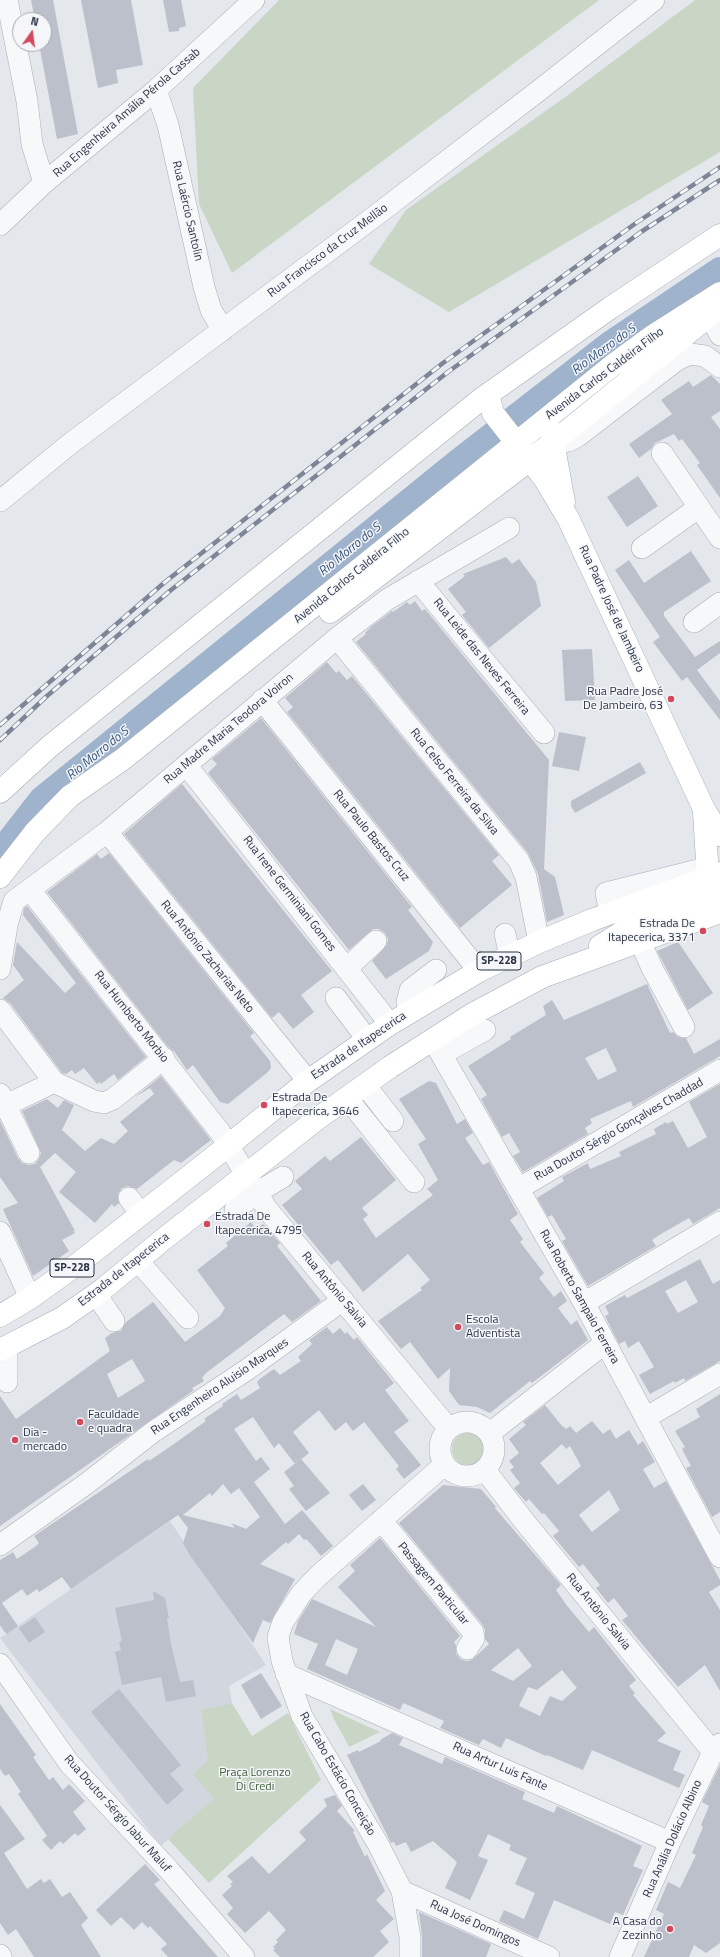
<!DOCTYPE html>
<meta charset="utf-8">
<style>
body{margin:0}
#map{position:relative;width:720px;height:1957px;overflow:hidden;background:#e4e7ec;font-family:"Titillium Web",sans-serif}
canvas{display:block}
.north{position:absolute;left:12px;top:12px;width:40px;height:40px;box-sizing:border-box;background:#f4f6f9;border:1px solid #a4a8b1;border-radius:50%;rotate:14deg;font-size:11px;font-weight:700;line-height:16px;text-align:center;color:#2b3445}
.north::after{content:'';display:block;margin:auto;width:14px;height:18px;background:#d1495b;clip-path:polygon(50% 0,100% 100%,50% 72%,0 100%)}
</style>
<div id="map">
<canvas width="720" height="1957"></canvas>
<div class="north">N</div>
</div>
<script>
const ctx = document.querySelector('canvas').getContext('2d');
ctx.lineJoin = 'round';
function fillPath(path, color) { ctx.fillStyle = color; ctx.fill(path, 'evenodd'); }
const poly = rows => new Path2D(rows.map(r => 'M' + r).join(''));
function trace(path, color, width, dash) { ctx.strokeStyle = color; ctx.lineWidth = width; ctx.lineCap = dash ? 'butt' : 'round'; ctx.setLineDash(dash || []); ctx.stroke(path); }
function drawText(font, color, halo, rows, align = 'center') {
  ctx.font = font + ' "Titillium Web",sans-serif'; ctx.lineWidth = 3; ctx.setLineDash([]); ctx.textBaseline = 'middle'; ctx.strokeStyle = halo; ctx.fillStyle = color; for (const [text, x, y, turn = 0] of rows) {
    ctx.save(); ctx.translate(x, y); ctx.rotate((+turn || 0) * Math.PI / 180); ctx.textAlign = isNaN(turn) ? turn : align; if (halo) ctx.strokeText(text, 0, 0); ctx.fillText(text, 0, 0); ctx.restore();
  }
}
fillPath(poly([
 [170,1521,266,1665,229,1686,232,1703,201,1710,214,1798,161,1846,0,1638]
]), '#d2d6de');
fillPath(poly([
 [279,0,599,0,232,273,199,204,193,88],
 [695,0,720,0,720,152,449,312,369,264,406,210,568,95],
 '452 1449a16 16 0 1 1 32 0a16 16 0 1 1-32 0Z',
 [232,1703,252,1736,288,1713,321,1780,209,1883,168,1839,214,1798,193,1775,208,1760,201,1710],
 [330,1709,349,1718,380,1732,349,1747,334,1719]
]), '#c9d6c5');
trace(poly([
 [0,853,42,799,459,461,610,344,720,270]
]), '#9fb4cc', 26);
fillPath(poly([
 [31,0,53,0,78,134,57,139,39,44,44,44,44,20,35,20],
 [81,0,131,0,143,65,116,70,118,83,98,88],
 [163,0,181,0,186,26,179,28,179,31,169,32],
 [711,375,720,384,720,411,711,417,720,429,720,498,697,465,700,463,682,439,679,441,674,434,655,443,651,449,639,458,629,444,672,414,661,400,689,381,693,387],
 [638,476,658,506,627,527,607,497],
 [691,551,711,581,664,612,664,616,695,657,720,641,720,653,697,670,720,701,720,720,687,677,682,681,653,642,660,637,615,570,629,560,644,583],
 [506,557,512,564,519,559,536,582,541,606,489,648,462,615,466,612,448,589,465,576,463,574],
 [415,601,422,611,425,609,549,760,544,869,555,877,564,915,547,922,538,874,528,853,356,642,366,634,365,633,372,626,392,611,393,612,407,602,410,605],
 [592,649,595,700,565,701,562,650],
 [327,662,336,673,339,671,347,680,352,676,499,855,492,861,512,885,460,928,287,712,293,707,285,698],
 [261,718,412,907,408,910,433,942,429,951,386,979,372,961,387,945,388,939,385,933,379,929,373,929,349,950,208,773,217,764,212,759],
 [559,732,586,737,579,771,552,766],
 [640,762,646,773,575,813,571,806,571,801],
 [182,784,332,971,301,995,314,1012,293,1029,279,1012,272,1018,124,834],
 [109,853,254,1033,250,1036,270,1061,271,1068,268,1072,228,1104,220,1102,193,1065,187,1070,174,1051,168,1047,47,892,97,854,101,859],
 [27,906,146,1057,118,1080,114,1074,101,1084,100,1082,97,1084,84,1068,75,1074,72,1070,66,1074,62,1073,10,1003,3,998,24,980,13,965,17,942,65,993,76,983,23,915,24,908],
 [678,942,713,993,688,1010,657,951],
 [647,984,670,1033,673,1032,678,1037,686,1038,694,1054,720,1039,720,1056,633,1107,631,1101,590,1119,592,1123,585,1128,588,1134,523,1172,513,1156,520,1152,509,1133,502,1137,481,1099,487,1095,468,1066,511,1039,510,1037,546,1015,543,1006,552,1000,564,1020],
 [606,1048,617,1071,598,1080,585,1058],
 [161,1076,211,1140,181,1163,174,1160,137,1189,128,1186,122,1188,118,1194,119,1203,114,1207,112,1204,95,1223,59,1192,76,1172,55,1153,40,1167,75,1231,73,1231,75,1233,62,1240,69,1251,33,1276,3,1209,18,1203,0,1177,0,1121,18,1158,22,1163,28,1165,35,1164,39,1159,41,1153,22,1111,47,1099,58,1108,64,1100,74,1105,62,1130,85,1151,101,1138,114,1144,128,1131,120,1122,154,1094,150,1088,135,1097],
 [429,1081,436,1083,457,1124,465,1119,473,1133,465,1138,483,1165,489,1162,518,1214,510,1220,523,1239,520,1242,544,1273,539,1278,554,1297,561,1291,567,1301,558,1308,571,1325,577,1320,588,1340,532,1383,530,1381,490,1413,477,1407,459,1405,449,1391,450,1368,438,1379,410,1342,401,1349,378,1321,422,1290,420,1288,430,1280,408,1254,363,1292,338,1260,331,1265,282,1205,302,1189,295,1181,325,1156,330,1161,361,1137,396,1180,362,1208,368,1215,363,1219,376,1238,433,1195,427,1189,438,1180,418,1144,426,1139,399,1099],
 [720,1084,720,1208,693,1224,689,1218,661,1234,652,1240,656,1246,588,1286,562,1241,566,1239,552,1215,548,1217,537,1198,564,1181,562,1177,588,1163,590,1169,621,1156,619,1152,656,1134,654,1129,666,1122,667,1124,673,1121,688,1148,707,1137,689,1102],
 [251,1222,256,1229,263,1224,280,1243,277,1246,321,1301,292,1322,284,1314,206,1373,202,1378,204,1381,192,1388,194,1390,0,1526,0,1396,16,1419,110,1351,105,1338,112,1333,121,1331,126,1322,153,1302,185,1342,220,1316,225,1308,197,1270,228,1246,226,1243],
 [132,1359,145,1381,118,1398,107,1374],
 [700,1259,713,1284,720,1280,720,1361,685,1381,684,1378,675,1383,674,1381,650,1394,639,1375,654,1367,639,1341,628,1348,625,1341,619,1344,605,1316,609,1314,605,1306,625,1295,627,1298],
 [686,1280,698,1302,678,1313,665,1291],
 [327,1327,333,1334,340,1328,345,1334,347,1332,354,1340,357,1337,394,1383,385,1390,409,1421,394,1432,421,1465,404,1479,396,1469,399,1466,364,1422,353,1431,346,1422,335,1431,319,1410,293,1432,309,1453,295,1464,279,1443,274,1448,253,1417,234,1429,256,1461,261,1457,270,1469,254,1482,285,1524,302,1510,333,1546,321,1556,311,1544,306,1539,304,1540,299,1534,288,1544,286,1542,260,1564,295,1579,270,1623,263,1620,253,1643,189,1554,183,1543,188,1528,178,1515,71,1589,62,1577,39,1592,37,1589,27,1596,22,1589,2,1603,18,1626,7,1634,4,1631,0,1625,0,1560,13,1552,17,1559,36,1546,39,1543,34,1536,148,1459,149,1461,174,1444,206,1421,204,1419,223,1406,222,1404,237,1394,241,1400,260,1388,257,1382,261,1378,274,1369,280,1375,301,1361,298,1357,312,1344,309,1340],
 [223,1484,231,1494,239,1488,260,1517,246,1529,231,1523,235,1528,183,1515,210,1493,212,1496],
 [720,1394,720,1512,712,1517,686,1468,691,1466,682,1449,685,1447,675,1431,700,1417,696,1409],
 [545,1405,562,1426,566,1429,570,1426,576,1433,592,1421,603,1434,610,1429,616,1439,629,1430,638,1445,643,1441,655,1462,643,1469,654,1488,666,1481,720,1580,720,1585,709,1592,720,1610,720,1691,705,1665,678,1687,622,1620,628,1616,614,1598,608,1603,596,1588,600,1585,583,1564,579,1567,553,1536,559,1531,544,1513,542,1514,529,1499,526,1502,514,1488,520,1483,510,1470,514,1467,509,1461,519,1453,509,1439,526,1425,523,1422],
 [562,1444,566,1449,570,1446,581,1466,558,1485,540,1463],
 [609,1490,620,1510,592,1532,579,1515],
 [301,1459,330,1493,306,1511,289,1489,294,1486,284,1472],
 [363,1484,376,1500,362,1511,349,1495],
 [443,1485,481,1489,497,1508,494,1507,561,1585,556,1590,568,1607,589,1632,594,1627,636,1680,629,1686,635,1693,633,1695,666,1733,657,1741,681,1751,673,1770,685,1775,679,1788,592,1750,583,1770,547,1755,546,1756,506,1738,501,1748,483,1739,479,1745,440,1728,444,1721,415,1708,403,1703,400,1710,307,1669,318,1644,294,1634,298,1621,312,1599,376,1627,338,1587,355,1571,350,1565,380,1538,460,1636,454,1642,456,1645,456,1654,460,1659,466,1661,472,1660,489,1644,485,1639,485,1630,482,1624,399,1523],
 [336,1639,358,1649,347,1675,325,1665],
 [518,1648,532,1666,513,1681,491,1670],
 [562,1670,577,1688,562,1701,550,1696,540,1716,519,1706,528,1687,537,1690],
 [153,1591,165,1598,169,1618,167,1618,171,1644,180,1682,193,1680,196,1696,166,1702,161,1677,122,1685,115,1652,121,1650,119,1642,122,1641,115,1608,154,1600],
 [35,1617,45,1632,29,1643,19,1628],
 [261,1673,282,1706,261,1719,241,1685],
 [119,1689,181,1765,170,1774,184,1790,167,1805,91,1712],
 [0,1704,36,1755,33,1757,49,1780,53,1777,63,1790,69,1784,85,1801,73,1812,86,1829,78,1836,75,1833,63,1844,60,1841,51,1850,42,1840,47,1836,18,1794,21,1792,9,1774,5,1776,0,1769],
 [392,1733,403,1738,399,1745,442,1764,445,1757,525,1792,522,1799,554,1813,557,1806,642,1846,633,1866,643,1870,623,1915,615,1912,610,1924,554,1900,538,1939,499,1921,504,1910,524,1919,535,1893,515,1884,527,1858,509,1850,511,1845,488,1834,478,1856,488,1860,470,1900,445,1888,457,1862,433,1841,411,1852,406,1842,396,1846,394,1842,391,1843,347,1755,358,1750,359,1752,381,1741,380,1740],
 [720,1765,720,1943,706,1953,694,1945,689,1957,644,1957,664,1914,656,1910,668,1882,680,1888,696,1855,692,1853,703,1827,701,1825,709,1806,702,1802],
 [335,1795,342,1806,337,1811,355,1831,353,1832,365,1857,367,1854,385,1891,376,1900,394,1919,380,1931,389,1942,373,1957,280,1957,273,1950,275,1949,273,1947,278,1942,276,1940,286,1930,269,1911,245,1933,227,1914,233,1908,222,1895,232,1886,230,1884,233,1882,227,1876,252,1856,269,1874,306,1840,299,1832,327,1806,324,1799],
 [0,1805,25,1839,4,1853,27,1889,41,1879,44,1883,50,1879,62,1897,70,1892,88,1918,81,1925,101,1957,34,1957,16,1929,8,1935,0,1923],
 [145,1864,160,1880,154,1884,218,1957,168,1957,161,1949,167,1944,150,1926,148,1928,142,1922,134,1930,121,1917,111,1926,96,1910],
 [419,1912,491,1944,486,1957,422,1957,422,1937]
]), '#bbc0ca');
const minor = poly([
 [7,0,27,101,32,144,44,183],
 [156,90,168,125,204,287,211,310,223,330],
 [0,225,44,183,156,90,254,0],
 [710,315,720,335],
 [552,443,569,441,578,436,677,360,690,354,705,356,720,367],
 [662,453,720,538],
 [0,501,71,443,379,213,537,92,654,0],
 [642,548,698,508],
 [418,581,544,733],
 [694,622,720,603],
 [337,638,519,861,526,877,539,942],
 [262,700,479,971],
 [187,766,390,1024],
 [107,832,308,1081],
 [30,890,220,1132,267,1209,449,1429],
 [610,913,606,893,694,871,707,869],
 [505,934,510,956],
 [640,941,652,968,684,1027],
 [347,968,376,941],
 [0,969,7,925,14,901,107,832,337,638,388,599,509,528],
 [336,998,367,1039],
 [0,1010,54,1082,94,1101,104,1103,113,1099,164,1058],
 [409,1012,407,1002,410,990,436,970],
 [433,1040,584,1303,720,1557],
 [442,1054,485,1030],
 [365,1085,393,1121],
 [0,1094,29,1153],
 [347,1098,414,1182],
 [0,1108,54,1082],
 [518,1189,720,1070],
 [129,1198,141,1214],
 [235,1210,256,1193,283,1177],
 [0,1232,30,1298],
 [138,1261,188,1318],
 [96,1294,114,1321],
 [584,1303,720,1222],
 [7,1382,7,1347],
 [647,1417,720,1374],
 '440 1449a27 27 0 1 1 54 0a27 27 0 1 1-54 0Z',
 [490,1433,605,1343],
 [485,1470,524,1521,713,1752],
 [381,1520,473,1632,474,1638,467,1649],
 [0,1545,86,1484,153,1432,248,1369,343,1300],
 [0,1664,69,1763,169,1870,244,1957],
 [286,1674,670,1842],
 [402,1891,549,1957],
 [0,1955,1,1957],
 [410,1957,410,1937,402,1891,378,1844,302,1716,282,1661,278,1637,283,1622,301,1594,317,1577,444,1465],
 [620,1957,670,1842,713,1752,720,1744]
]);
const major = poly([
 [488,395,493,413,544,478,568,518,704,809,720,835],
 [551,431,564,502],
 [330,612,552,443,720,307],
 [0,792,49,747,480,400,610,308,720,235],
 [704,812,708,877],
 [0,877,35,832,70,796,123,759,613,365,654,335,720,293],
 [600,946,630,927,705,898,720,890],
 [0,1316,30,1298,79,1263,229,1145,308,1081,390,1024,479,971,539,942,592,920,720,873],
 [0,1350,62,1318,102,1290,165,1238,317,1119,390,1067,471,1015,542,977,720,912]
]);
trace(minor, '#a9aeb7', 22);
trace(major, '#a3abb8', 23);
trace(minor, '#f7f8fa', 21);
trace(major, '#fff', 22);
const rail = poly([
 [0,725,165,582,443,363,636,223,720,167],
 [0,740,47,696,171,590,448,372,641,232,720,180]
]);
trace(rail, '#7d8696', 4.5);
trace(rail, '#f4f6f9', 3, [9]);
for (const [x, y, r, color] of [
 [671,699,4,"#d1495b"],
 [703,931,4,"#d1495b"],
 [264,1105,4,"#d1495b"],
 [207,1224,4,"#d1495b"],
 [458,1327,4,"#d1495b"],
 [80,1422,4,"#d1495b"],
 [15,1440,4,"#d1495b"],
 [670,1929,4,"#d1495b"]
]) { const dot = new Path2D(); dot.arc(x, y, r, 0, 2 * Math.PI); ctx.fillStyle = color; ctx.fill(dot); trace(dot, '#f4f6f9', 1.5); }
for (const [x, y, w] of [
 [499,961,44],
 [72,1268,44]
]) { const box = new Path2D(); box.roundRect(x - w / 2, y - 9, w, 18, 3); ctx.fillStyle = '#f4f6f9'; ctx.fill(box); trace(box, '#2b3445', 1); }
drawText('bold 11px', '#2b3445', null, [
 ["SP-228",499,961],
 ["SP-228",72,1268]
]);
drawText('12px', '#2b3445', '#f4f6f9', [
 ["Rua Engenheira Amália Pérola Cassab",127,113,-41],
 ["Rua Laércio Santolin",187,211,77],
 ["Rua Francisco da Cruz Mellão",328,251,-37],
 ["Avenida Carlos Caldeira Filho",605,374,-37],
 ["Avenida Carlos Caldeira Filho",352,576,-39],
 ["Rua Padre José de Jambeiro",611,609,65],
 ["Rua Leide das Neves Ferreira",481,657,51],
 ["Rua Madre Maria Teodora Voiron",229,729,-40],
 ["Rua Celso Ferreira da Silva",454,782,51],
 ["Rua Paulo Bastos Cruz",371,836,51],
 ["Rua Irene Germiniani Gomes",289,894,52],
 ["Rua Antônio Zacharias Neto",207,957,51],
 ["Rua Humberto Morbio",131,1017,52],
 ["Estrada de Itapecerica",359,1046,-34],
 ["Rua Doutor Sérgio Gonçalves Chaddad",619,1130,-30],
 ["Estrada de Itapecerica",124,1270,-38],
 ["Rua Antônio Salvia",334,1290,50],
 ["Rua Roberto Sampaio Ferreira",579,1297,61],
 ["Rua Engenheiro Aluisio Marques",220,1387,-34],
 ["Passagem Particular",433,1584,50],
 ["Rua Antônio Salvia",598,1612,51],
 ["Rua Artur Luis Fante",500,1767,24],
 ["Rua Cabo Estácio Conceição",337,1774,60],
 ["Rua Doutor Sérgio Jabur Maluf",117,1814,48],
 ["Rua Anália Dolácio Albino",673,1839,-66],
 ["Rua José Domingos",475,1924,24]
]);
drawText('12px', '#2b3445', '#f4f6f9', [
 ["Rua Padre José",663,692,"right"],
 ["De Jambeiro, 63",663,706,"right"],
 ["Estrada De",695,924,"right"],
 ["Itapecerica, 3371",695,938,"right"],
 ["Estrada De",272,1098],
 ["Itapecerica, 3646",272,1112],
 ["Estrada De",215,1217],
 ["Itapecerica, 4795",215,1231],
 ["Escola",466,1320],
 ["Adventista",466,1334],
 ["Faculdade",88,1415],
 ["e quadra",88,1429],
 ["Dia -",23,1433],
 ["mercado",23,1447],
 ["A Casa do",662,1922,"right"],
 ["Zezinho",662,1936,"right"]
], 'left');
drawText('12px', '#3f6138', '#f4f6f9', [
 ["Praça Lorenzo",255,1773],
 ["Di Credi",255,1787]
]);
drawText('italic 13px', '#34527a', '#f4f6f9', [
 ["Rio Morro do S",604,350,-36],
 ["Rio Morro do S",350,550,-39],
 ["Rio Morro do S",98,754,-39]
]);
</script>
